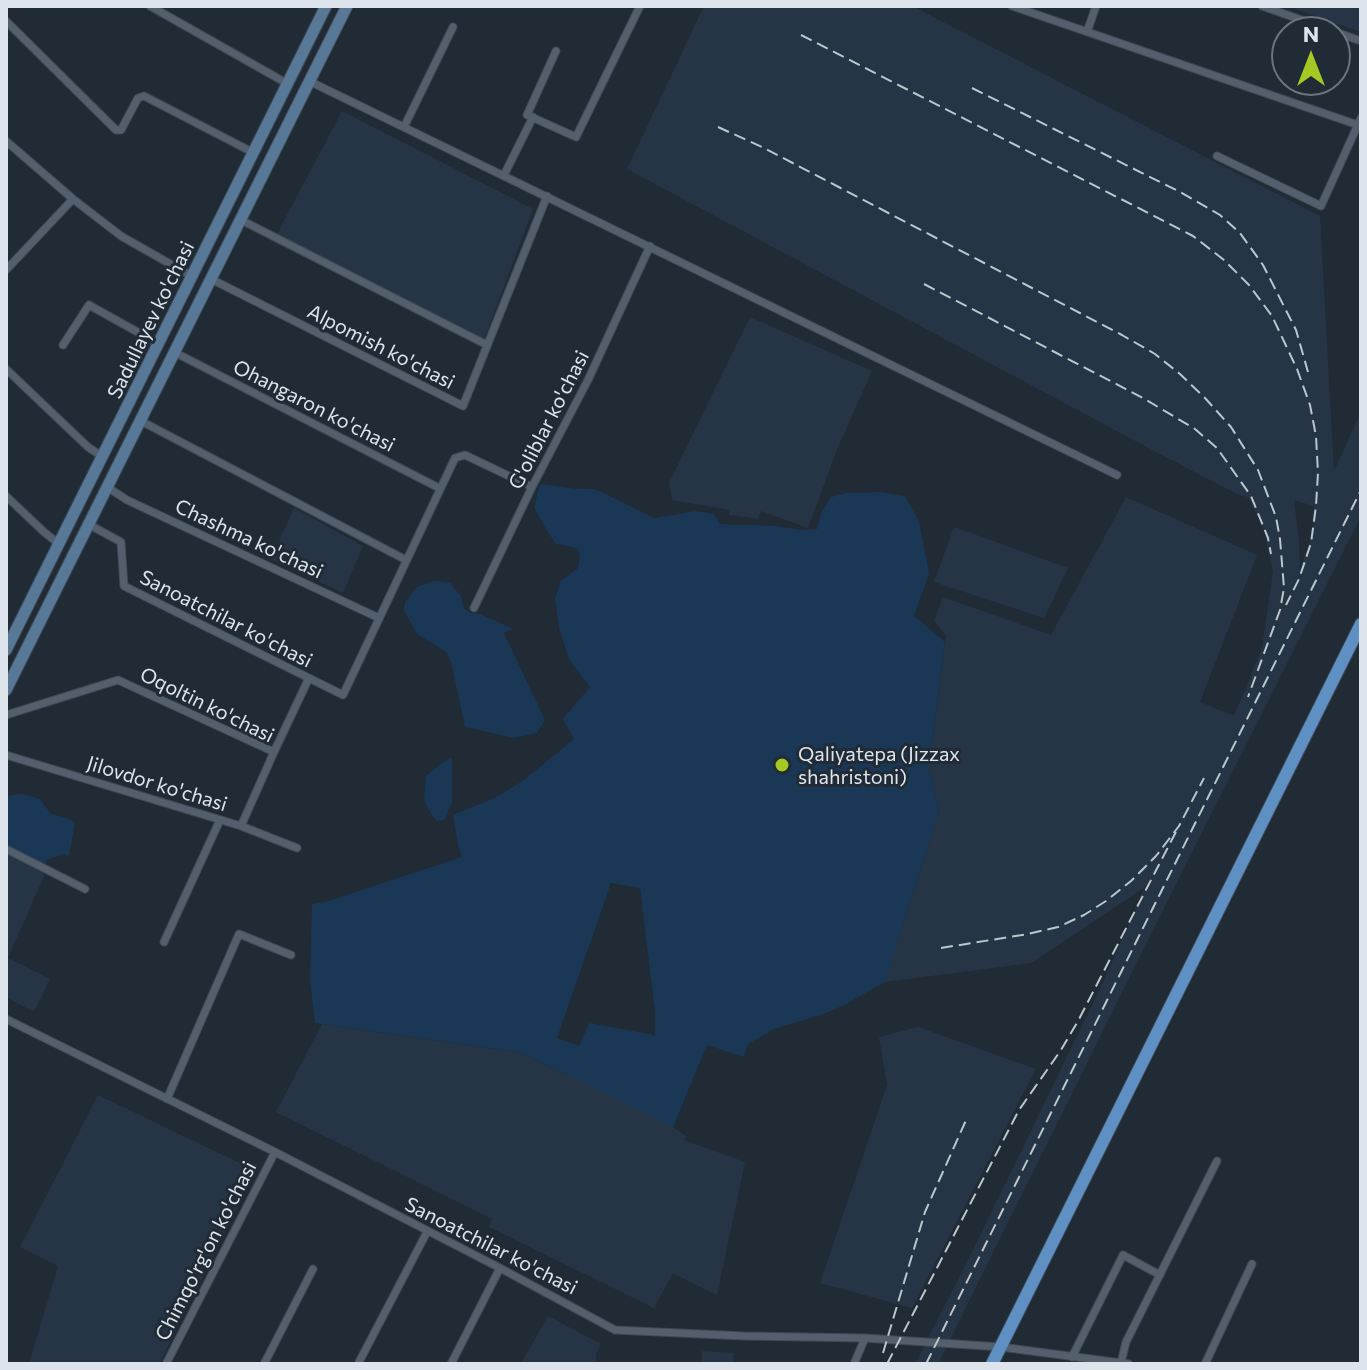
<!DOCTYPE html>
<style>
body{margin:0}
#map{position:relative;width:1367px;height:1370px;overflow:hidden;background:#202b36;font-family:Commissioner,sans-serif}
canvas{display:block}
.frame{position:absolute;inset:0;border:8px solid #dde4ec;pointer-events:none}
.north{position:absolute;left:1271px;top:16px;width:80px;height:80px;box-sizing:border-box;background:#202b36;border:2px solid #6c757f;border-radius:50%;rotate:0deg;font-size:22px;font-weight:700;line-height:32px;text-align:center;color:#dde4ec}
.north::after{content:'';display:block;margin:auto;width:28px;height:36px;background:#a5c823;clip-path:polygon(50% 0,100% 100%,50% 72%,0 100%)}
</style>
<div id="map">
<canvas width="1367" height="1370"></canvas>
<div class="frame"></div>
<div class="north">N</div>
</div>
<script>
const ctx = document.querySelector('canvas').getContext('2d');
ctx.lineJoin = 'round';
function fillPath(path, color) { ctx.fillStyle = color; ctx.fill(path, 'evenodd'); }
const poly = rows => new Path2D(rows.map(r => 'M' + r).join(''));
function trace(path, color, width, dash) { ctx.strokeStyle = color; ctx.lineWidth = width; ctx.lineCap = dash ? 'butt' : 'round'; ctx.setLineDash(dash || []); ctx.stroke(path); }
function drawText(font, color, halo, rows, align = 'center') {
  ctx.font = font + ' Commissioner,sans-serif'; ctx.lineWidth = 6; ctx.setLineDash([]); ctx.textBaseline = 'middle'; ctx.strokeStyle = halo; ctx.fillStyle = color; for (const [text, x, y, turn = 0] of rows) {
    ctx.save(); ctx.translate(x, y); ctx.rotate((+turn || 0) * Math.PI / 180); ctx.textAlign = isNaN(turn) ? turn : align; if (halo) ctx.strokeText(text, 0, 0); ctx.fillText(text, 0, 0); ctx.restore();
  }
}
fillPath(poly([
 [704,6,912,6,1320,216,1334,471,1361,412,1361,516,1142,952,938,1364,915,1364,969,1258,1102,985,1145,887,1031,963,885,982,939,811,929,769,946,635,934,621,943,597,1051,635,1126,497,1257,555,1200,702,1234,716,1262,648,1273,572,1264,530,1248,497,1239,495,1156,452,627,169],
 [1294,500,1314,506,1313,531,1300,571,1299,542],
 [1296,6,1361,6,1361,32,1295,9],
 [342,111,533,209,484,340,277,234],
 [750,317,872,371,838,447,808,528,761,511,758,519,729,515,729,510,672,500,669,483],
 [294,508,363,546,343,593,271,559],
 [954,527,1068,568,1044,618,934,582],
 [6,854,45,874,8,958,50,979,34,1012,6,997],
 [322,1024,517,1052,569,1075,673,1127,686,1136,684,1140,745,1162,717,1295,673,1273,654,1308,489,1227,492,1219,276,1112],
 [918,1027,1036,1069,912,1308,820,1283,887,1085,879,1037],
 [98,1095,256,1171,159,1364,29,1364,58,1266,20,1247],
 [548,1316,601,1344,596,1354,596,1364,521,1364],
 [702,1351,734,1353,733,1364,701,1364]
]), '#263545');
fillPath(poly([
 [540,484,578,489,595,489,654,518,696,511,714,514,720,524,775,526,802,530,817,529,821,513,831,497,846,493,880,492,905,496,919,521,929,574,914,616,945,642,929,769,939,811,885,982,844,1005,824,1014,774,1029,748,1044,744,1057,707,1045,673,1127,569,1075,517,1052,315,1023,310,980,312,904,325,902,462,857,458,845,453,815,497,797,524,780,574,739,563,719,590,687,569,659,559,628,555,598,561,581,578,568,580,554,577,548,556,544,547,531,534,507],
 [611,883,640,888,655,1011,655,1035,589,1023,579,1046,557,1038],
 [433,581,450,583,461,596,464,608,471,613,480,614,513,629,504,633,545,720,537,733,514,738,465,727,451,662,446,652,417,634,404,610,405,602,417,587],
 [450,757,452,759,452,803,444,820,437,821,430,812,424,800,426,776],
 [23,794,40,799,51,814,66,818,75,823,69,856,63,854,47,860,45,864,6,845,6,799,9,795]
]), '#1a3755');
const minor = poly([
 [150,6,288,84],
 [1012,6,1358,125],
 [1262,6,1361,41],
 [6,21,116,130,121,130,138,98,144,96,254,153],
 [1087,32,1096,6],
 [556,51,527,115,576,137,640,6],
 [309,81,1117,475],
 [404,127,453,27],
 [6,141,73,199,121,236,193,277],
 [1217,156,1321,206,1361,118],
 [504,175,533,117],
 [241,220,487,345],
 [6,270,73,199],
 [211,279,463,406,547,196],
 [63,345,89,305,159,344],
 [174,352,439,488],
 [6,369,88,447,103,457],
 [139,420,406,560],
 [107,487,127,500,379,618],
 [6,496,44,532,59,544],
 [88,524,121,542,124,586,343,695,455,458,465,455,532,487],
 [474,608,532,487,588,380,650,246],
 [6,715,118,680,274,752,241,826],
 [274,752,309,678],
 [6,755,241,826,297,848],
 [6,849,85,889],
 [164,942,220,820],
 [6,1019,275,1152,500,1268,615,1330,744,1336,865,1338,1001,1347,1129,1364],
 [167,1099,239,934,291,955],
 [1072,1357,1123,1255,1160,1275],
 [1121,1363,1126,1342,1217,1161],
 [166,1364,275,1152],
 [264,1364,313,1269],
 [358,1364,427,1232],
 [451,1364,500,1268],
 [854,1364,865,1338],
 [1205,1364,1252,1264]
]);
const secondary = poly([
 [6,650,326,6],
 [6,690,347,6]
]);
const primary = poly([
 [992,1364,1361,624]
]);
trace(minor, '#404953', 9);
trace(secondary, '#404953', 13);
trace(primary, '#404953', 14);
trace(minor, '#535f6c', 7);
trace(secondary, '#587898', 11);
trace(primary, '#5e90c4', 12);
trace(poly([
 [801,35,1193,236,1224,260,1249,285,1272,316,1297,369,1310,405,1316,436,1318,473,1316,506,1311,543,1299,579,1286,605],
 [972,88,1180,192,1220,215,1240,233,1263,265,1296,330,1308,372],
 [718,127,762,147,1122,335,1155,354,1180,374,1205,398,1231,427,1258,470,1276,517,1280,539,1284,588,1280,610,1248,697],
 [924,284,1143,398,1195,429,1217,448,1251,496,1268,538,1271,554],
 [941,948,1028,934,1058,927,1084,915,1106,901,1131,881,1156,856,1179,826,1204,778],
 [883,1353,925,1212,967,1118],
 [887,1364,1019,1110,1061,1050,1078,1021,1179,826],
 [926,1364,1361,490]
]), '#bdc5cd', 2, [12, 6]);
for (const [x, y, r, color] of [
 [782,765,8,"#a5c823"]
]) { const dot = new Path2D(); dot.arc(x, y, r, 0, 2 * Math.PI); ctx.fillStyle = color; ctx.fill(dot); trace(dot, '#202b36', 3); }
drawText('20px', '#dde4ec', '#202b36', [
 ["Sadullayev ko'chasi",151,320,-64],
 ["Alpomish ko'chasi",381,347,27],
 ["Ohangaron ko'chasi",314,406,27],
 ["G'oliblar ko'chasi",549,420,-63],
 ["Chashma ko'chasi",249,539,25],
 ["Sanoatchilar ko'chasi",226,619,27],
 ["Oqoltin ko'chasi",207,705,26],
 ["Jilovdor ko'chasi",157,784,17],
 ["Sanoatchilar ko'chasi",491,1246,27],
 ["Chimqo'rg'on ko'chasi",206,1251,-63]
]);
drawText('20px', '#dde4ec', '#202b36', [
 ["Qaliyatepa (Jizzax",798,754],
 ["shahristoni)",798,777]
], 'left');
</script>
